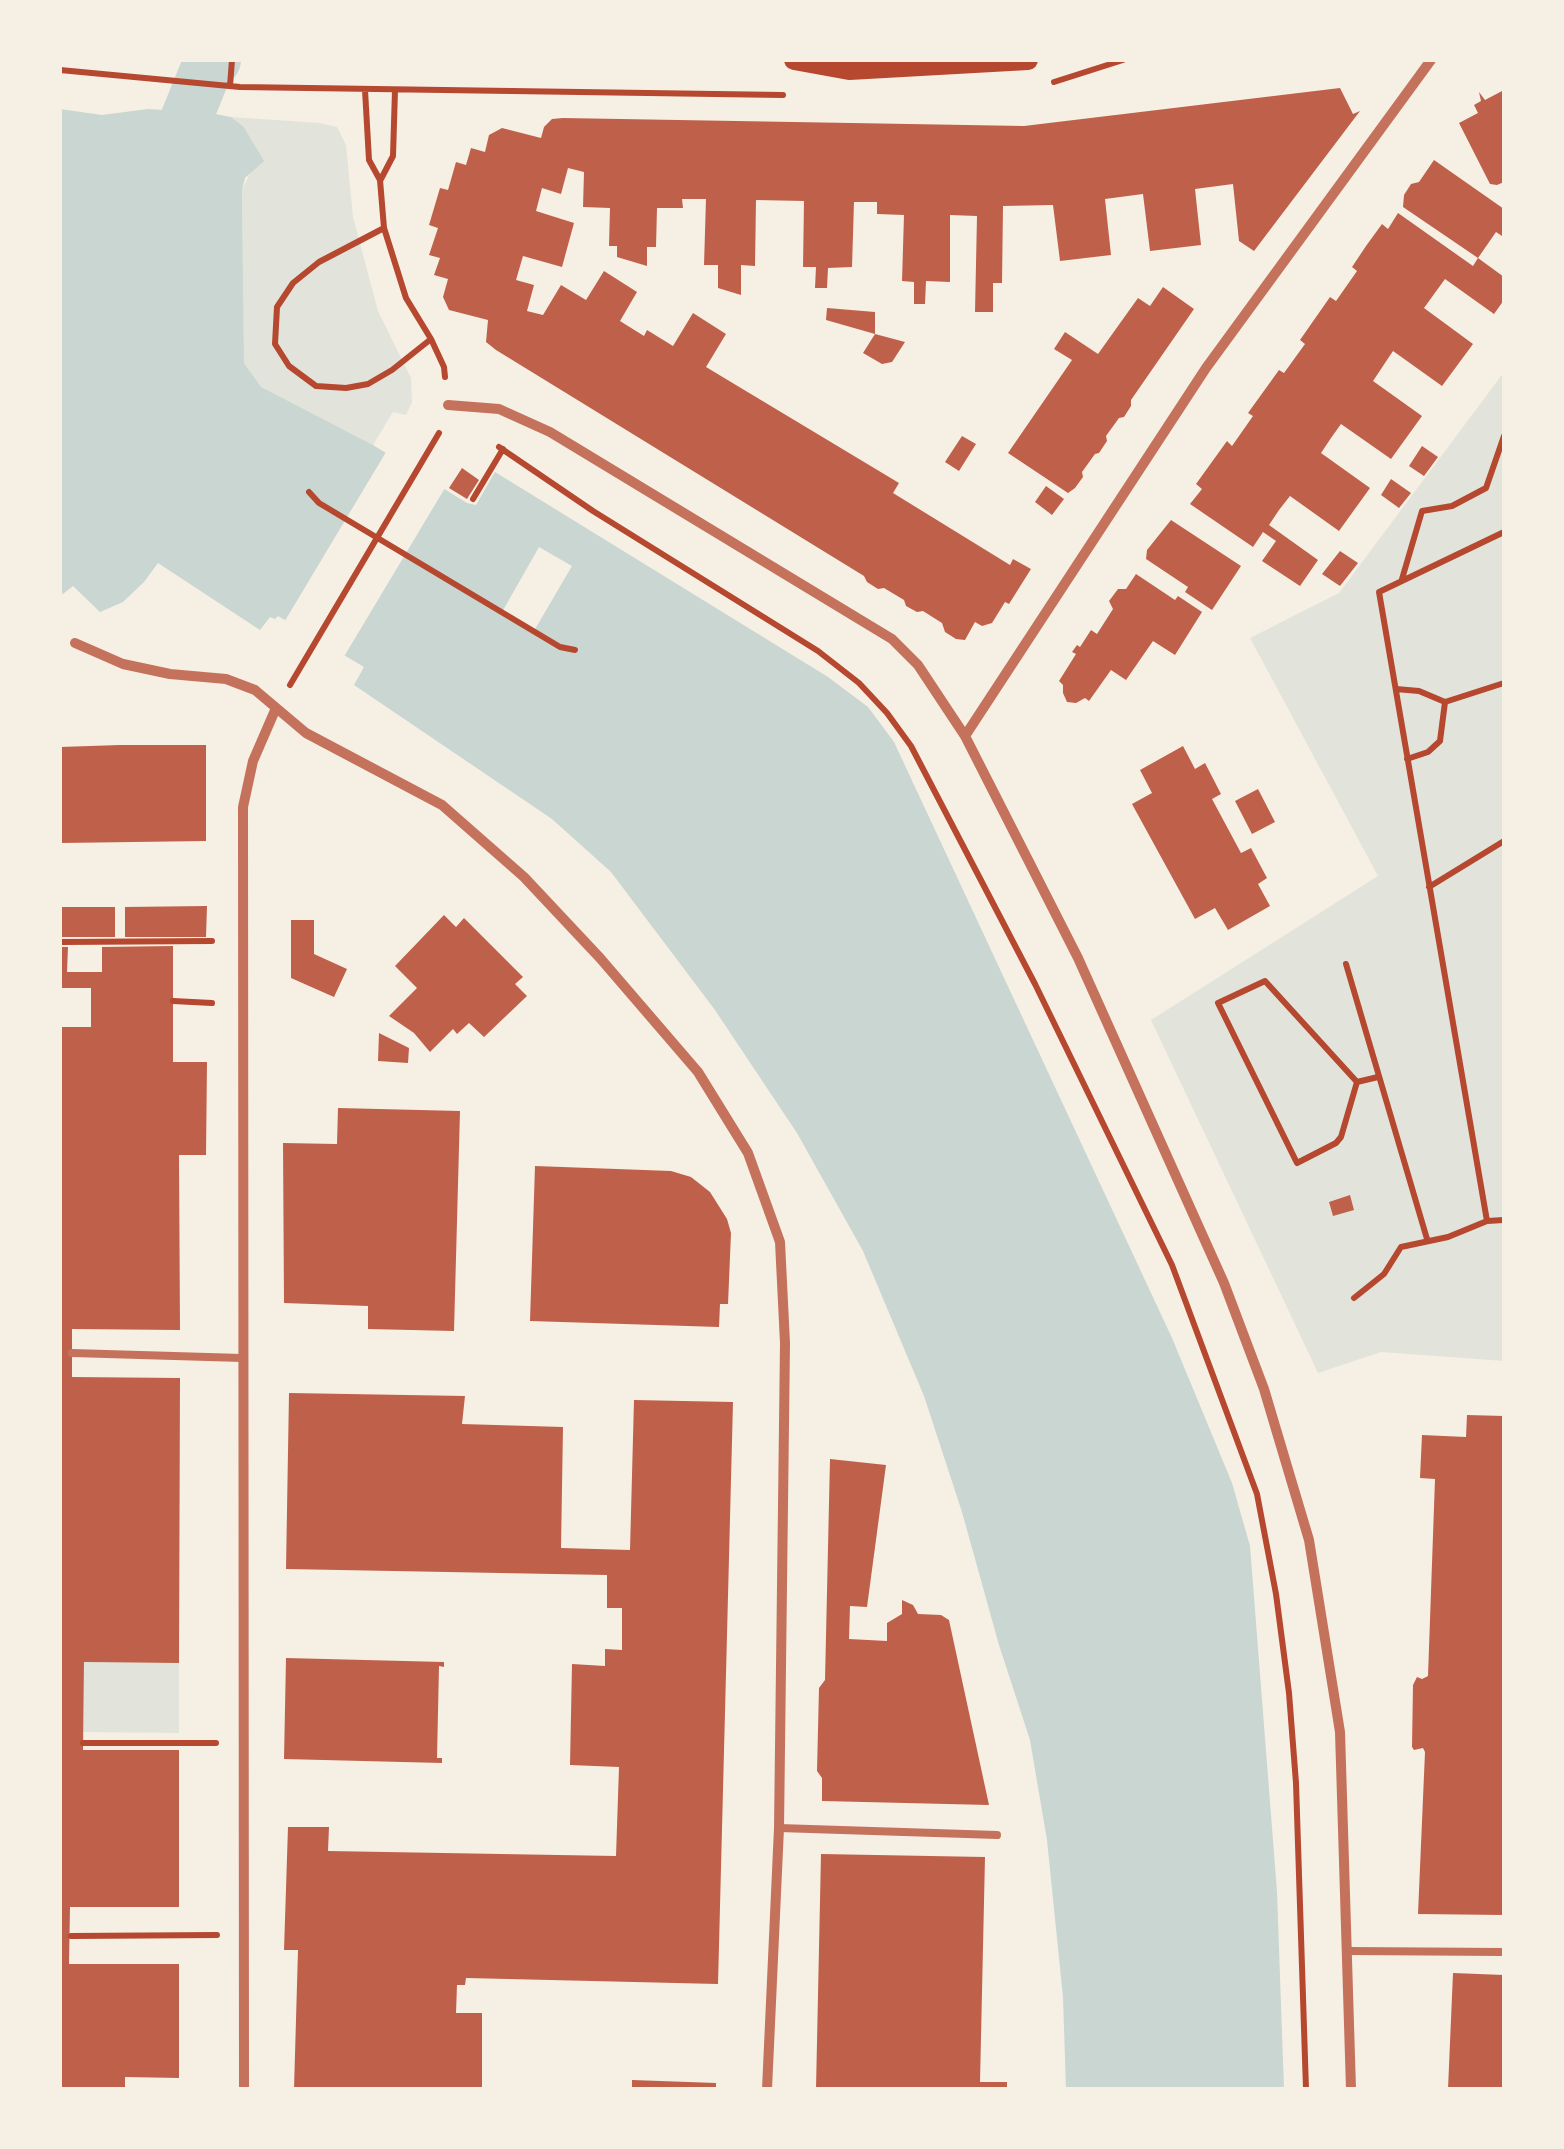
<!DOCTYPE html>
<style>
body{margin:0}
#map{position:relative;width:1564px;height:2149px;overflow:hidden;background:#f6efe4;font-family:Jost,sans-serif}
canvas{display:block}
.frame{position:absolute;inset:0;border:62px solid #f6efe4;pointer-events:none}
</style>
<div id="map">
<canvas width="1564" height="2149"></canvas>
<div class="frame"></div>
</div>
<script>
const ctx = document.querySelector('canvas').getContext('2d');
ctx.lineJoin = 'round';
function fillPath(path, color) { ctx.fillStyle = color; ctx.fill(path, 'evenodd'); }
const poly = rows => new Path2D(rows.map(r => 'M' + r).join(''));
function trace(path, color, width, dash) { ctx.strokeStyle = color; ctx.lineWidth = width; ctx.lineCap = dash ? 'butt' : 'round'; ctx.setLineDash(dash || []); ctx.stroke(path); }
fillPath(poly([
 [231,117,320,123,337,127,346,145,353,217,378,311,411,378,412,402,406,415,393,412,373,445,261,388,244,363,242,190,252,169,243,126],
 [1504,372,1504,1361,1381,1352,1318,1373,1151,1020,1378,876,1250,638,1339,593],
 [84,1662,179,1663,179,1733,83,1732]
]), '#e2e4dc');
fillPath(poly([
 [60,109,102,115,148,109,210,113,231,117,243,126,264,161,245,178,242,190,244,363,261,387,373,445,467,503,476,505,495,472,828,677,868,707,894,742,1172,1338,1232,1483,1250,1546,1277,1892,1284,2089,1066,2089,1063,1997,1047,1840,1030,1740,999,1645,962,1512,924,1396,863,1251,797,1133,715,1010,611,872,552,819,354,685,364,667,278,616,275,619,270,617,260,630,158,563,144,582,123,602,100,612,73,586,63,594,60,591]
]), '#c9d6d2');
fillPath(poly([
 [386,452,393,452,441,481,445,488,342,660,283,624],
 [539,547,572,566,534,631,502,612]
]), '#f6efe4');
trace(poly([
 [163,176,208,65,215,60]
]), '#c9d6d2', 52);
fillPath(poly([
 [1340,88,1353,114,1360,111,1254,251,1239,241,1233,184,1195,189,1201,245,1150,251,1143,194,1105,199,1111,255,1060,261,1053,205,1003,206,1002,283,993,283,993,312,975,312,977,216,950,215,950,282,926,281,925,304,914,304,914,282,902,281,904,215,877,214,877,202,854,202,852,267,828,268,827,288,815,288,816,267,803,267,804,201,756,200,755,266,741,265,741,295,718,288,718,265,704,265,706,199,682,199,683,208,657,208,656,247,647,247,647,266,617,257,617,246,609,246,610,208,583,207,584,172,568,168,561,194,542,188,536,211,574,223,562,267,523,256,516,280,534,285,527,311,543,315,561,285,586,300,604,271,637,292,620,321,644,336,647,330,673,346,693,313,726,334,706,367,899,483,893,493,1010,565,1013,559,1031,569,1009,604,1005,602,992,623,982,626,975,622,965,640,956,639,945,632,942,623,923,611,917,612,906,606,904,600,884,588,878,589,867,582,864,576,496,350,486,342,488,320,449,310,443,297,448,279,434,275,440,258,429,255,438,228,429,225,440,188,448,190,456,162,466,165,471,148,485,152,489,135,502,128,541,138,544,127,552,119,563,118,1024,126],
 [1504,90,1504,182,1497,185,1490,184,1459,123,1478,113,1474,105,1481,101,1479,92,1485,100],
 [1434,160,1504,209,1504,234,1502,236,1496,232,1478,258,1403,207,1404,195,1411,184,1419,182],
 [1398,213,1473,266,1478,258,1504,277,1504,300,1494,314,1445,279,1424,308,1473,344,1442,386,1393,351,1373,381,1422,416,1391,459,1341,424,1331,438,1321,453,1370,488,1339,531,1290,496,1279,510,1269,525,1318,560,1300,586,1262,561,1276,541,1263,532,1253,547,1190,504,1202,489,1196,484,1227,441,1232,446,1253,416,1248,413,1279,370,1284,373,1305,344,1300,340,1330,297,1336,301,1357,271,1352,267,1366,246,1382,224,1388,229],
 [1163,287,1194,309,1131,400,1131,406,1124,417,1119,418,1106,436,1107,441,1099,453,1095,454,1082,472,1083,477,1075,488,1068,493,1008,453,1072,360,1054,349,1065,332,1098,354,1138,298,1150,306],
 [827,308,875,312,875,334,826,320],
 [875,334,905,342,892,362,882,364,863,353],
 [962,436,976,444,959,471,945,462],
 [1422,446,1438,457,1424,476,1409,466],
 [462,468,479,480,467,499,449,488],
 [1391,479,1411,493,1399,508,1381,495],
 [1046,486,1064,499,1052,515,1035,502],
 [1171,520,1241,566,1212,610,1185,592,1188,587,1146,559,1147,550],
 [1340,551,1358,563,1340,586,1322,574],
 [1136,574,1175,600,1178,596,1202,612,1175,655,1153,641,1126,680,1111,670,1089,701,1085,698,1076,703,1067,702,1063,693,1063,685,1059,681,1076,654,1072,652,1077,645,1080,647,1091,630,1097,634,1113,609,1109,601,1118,589,1126,589],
 [120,745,206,745,206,841,60,843,60,747],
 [1183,746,1195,769,1205,763,1221,794,1212,799,1241,853,1251,848,1267,878,1258,884,1270,906,1228,930,1215,908,1195,919,1132,804,1152,793,1140,770],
 [1258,789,1275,822,1252,834,1235,801],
 [207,906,206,937,125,937,125,907],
 [60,907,115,907,115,937,60,937],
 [444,915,456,927,464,918,523,977,515,984,527,996,484,1037,469,1023,457,1034,453,1029,430,1052,414,1033,389,1016,417,988,395,966],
 [291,920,314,920,314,954,347,969,334,997,291,978],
 [173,946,173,1062,207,1062,206,1155,179,1155,180,1330,72,1329,72,1377,180,1378,179,1663,84,1662,83,1750,179,1750,179,1907,70,1907,69,1964,179,1964,179,2078,125,2077,125,2089,60,2089,60,1027,91,1027,91,988,60,988,60,947,68,947,67,972,102,972,102,947],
 [379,1033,409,1048,408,1063,378,1061],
 [338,1108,460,1111,454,1331,368,1329,368,1306,284,1303,283,1143,337,1144],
 [535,1166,671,1171,691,1177,710,1192,727,1219,731,1233,728,1304,720,1304,719,1327,530,1321],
 [1350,1195,1354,1210,1333,1216,1329,1202],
 [289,1393,465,1396,462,1424,563,1427,561,1548,630,1550,634,1400,733,1402,718,1984,466,1978,465,1985,457,1985,456,2013,482,2013,482,2089,294,2089,298,1950,284,1950,288,1827,329,1827,328,1851,616,1856,619,1767,570,1765,572,1664,605,1666,605,1649,622,1650,622,1608,607,1608,607,1575,286,1569],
 [1467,1415,1504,1416,1504,1915,1418,1914,1425,1752,1423,1748,1414,1750,1412,1747,1413,1685,1417,1677,1422,1679,1428,1676,1435,1479,1420,1478,1422,1435,1466,1437],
 [830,1459,886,1465,867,1607,850,1606,849,1639,887,1641,887,1623,902,1614,902,1600,913,1605,918,1614,941,1615,949,1620,989,1805,822,1801,822,1778,817,1771,819,1688,825,1680],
 [286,1658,444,1662,444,1667,439,1666,437,1758,442,1758,442,1763,284,1759],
 [821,1854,985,1857,980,2082,1007,2082,1007,2089,816,2089],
 [1453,1973,1504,1975,1504,2089,1448,2089],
 [632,2080,716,2083,716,2089,632,2089]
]), '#bf614a');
trace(poly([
 [60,70,240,87,783,95],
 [1054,82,1123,60],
 [230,86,232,60],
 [365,90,369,160,380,180,384,228,406,298,431,339,444,367,445,377],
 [381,179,393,156,395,90],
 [384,228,319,262,293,283,277,307,275,344,289,366,316,386,346,388,368,384,392,370,431,339],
 [499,447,593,511,818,651,859,683,887,713,911,746,1035,984,1172,1265,1257,1494,1276,1594,1289,1693,1296,1783,1306,2089],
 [309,492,319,503,560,647,575,650],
 [473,499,503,449],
 [1402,579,1422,511,1452,506,1486,488,1504,436],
 [290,685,439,433],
 [1396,689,1419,691,1445,702,1504,683],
 [1407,759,1428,752,1440,741,1445,702],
 [1429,887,1504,841],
 [60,942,212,941],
 [1346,964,1427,1239],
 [173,1001,212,1003],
 [1357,1082,1341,1137,1336,1143,1297,1163,1218,1003,1265,981,1357,1082,1378,1077],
 [1487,1221,1379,592,1504,532],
 [1354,1298,1384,1274,1401,1247,1448,1237,1487,1221,1504,1220],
 [83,1743,216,1743],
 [71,1936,217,1935]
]), '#b5482f', 6);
trace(poly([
 [72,1353,242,1358],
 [779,1828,997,1835],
 [1348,1951,1504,1952]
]), '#c5725c', 8);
trace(poly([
 [448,405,499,409,550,432,892,639,918,665,965,736,1078,958,1224,1283,1264,1389,1309,1540,1340,1732,1351,2089],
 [75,643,123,664,170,674,226,679,255,690,306,733,442,805,524,877,600,958,698,1072,748,1153,780,1242,785,1343,779,1828,767,2089],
 [965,736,1206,368,1431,60],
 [244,2089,243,807,253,761,276,708]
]), '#c5725c', 10);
trace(poly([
 [794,60,849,70,1028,60]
]), '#b5482f', 20);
</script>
